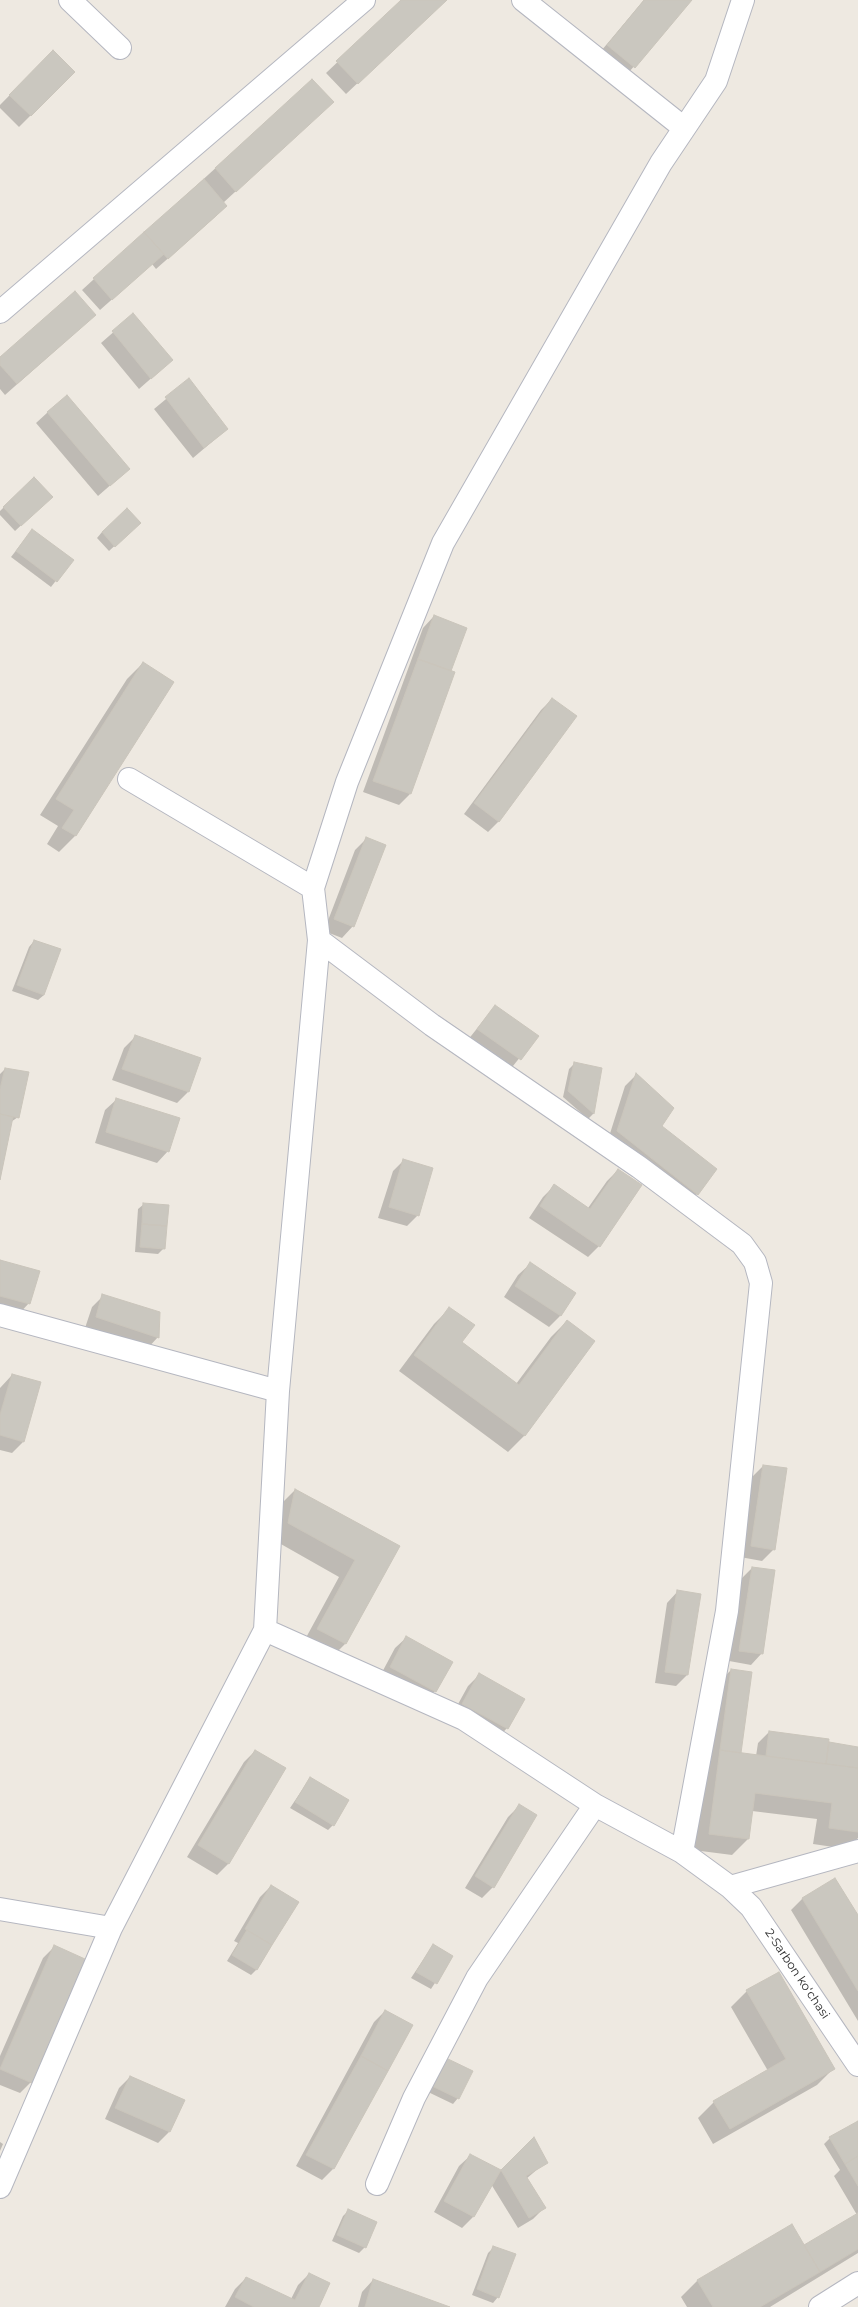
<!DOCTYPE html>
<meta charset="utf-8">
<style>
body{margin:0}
canvas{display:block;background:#eee9e1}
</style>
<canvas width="858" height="2307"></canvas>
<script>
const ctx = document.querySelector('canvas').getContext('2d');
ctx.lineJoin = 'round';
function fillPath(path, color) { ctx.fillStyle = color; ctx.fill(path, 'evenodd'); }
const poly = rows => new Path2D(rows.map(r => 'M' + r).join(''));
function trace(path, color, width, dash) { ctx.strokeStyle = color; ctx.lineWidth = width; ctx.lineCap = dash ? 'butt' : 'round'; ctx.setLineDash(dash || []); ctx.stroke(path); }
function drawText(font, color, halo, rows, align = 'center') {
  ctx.font = font + ' Montserrat,sans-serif'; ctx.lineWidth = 3.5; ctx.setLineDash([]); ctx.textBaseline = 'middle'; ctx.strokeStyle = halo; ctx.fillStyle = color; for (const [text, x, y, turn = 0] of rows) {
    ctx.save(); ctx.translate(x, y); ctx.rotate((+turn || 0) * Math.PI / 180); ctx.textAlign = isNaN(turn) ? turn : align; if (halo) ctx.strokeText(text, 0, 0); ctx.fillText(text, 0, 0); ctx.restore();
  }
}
fillPath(poly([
 [403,0,446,0,346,94,326,73],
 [644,0,691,0,623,79,596,57],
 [53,51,74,72,19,127,0,108,0,105],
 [312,80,321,113,223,203,226,206,215,217,156,269,152,264,100,310,82,290],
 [95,315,5,395,0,389,0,358],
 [133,315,172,360,139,389,101,343],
 [189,380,227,429,193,458,154,409],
 [48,412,129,469,98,496,36,423],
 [34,478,46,502,15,531,0,515,0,511],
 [134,528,109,551,97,538,102,532],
 [32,530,72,560,51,587,11,557],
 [434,616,450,671,454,673,410,794,399,805,363,792,423,628],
 [143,663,173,682,75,836,59,852,47,844,58,826,40,815,127,679],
 [552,699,499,821,488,832,464,814,541,710],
 [367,838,353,926,342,938,324,931,355,850],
 [34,941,44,995,38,1000,12,991,29,947],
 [495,1006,537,1036,509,1071,467,1041],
 [135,1037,199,1059,188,1092,177,1103,112,1080,124,1048],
 [575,1063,601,1069,593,1114,588,1119,563,1097,569,1069],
 [5,1069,18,1117,11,1122,0,1175,0,1074],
 [636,1075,697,1194,686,1205,607,1143,625,1086],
 [117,1099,168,1151,157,1163,95,1143,105,1110],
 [404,1160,418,1215,407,1226,378,1218,393,1171],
 [618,1170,599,1246,588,1257,529,1218,543,1197,554,1186,588,1208,607,1181],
 [144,1204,164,1248,158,1254,135,1252,138,1209],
 [0,1261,29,1303,18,1315,0,1310],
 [530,1264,574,1294,560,1316,549,1327,504,1297,518,1275],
 [103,1296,158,1337,147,1349,85,1328,92,1307],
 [450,1308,461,1343,516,1384,551,1337,567,1321,594,1341,524,1436,508,1452,399,1371,434,1324],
 [12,1375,23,1442,12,1453,0,1450,0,1388],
 [763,1466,774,1549,762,1561,740,1557,752,1477],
 [295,1490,398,1546,345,1644,329,1660,302,1645,339,1577,272,1539,279,1506],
 [752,1568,762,1653,751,1665,729,1661,741,1579],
 [678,1591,687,1675,676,1686,655,1683,667,1603],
 [407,1637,435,1691,424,1702,379,1678,395,1648],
 [731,1670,740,1754,756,1756,758,1743,769,1732,827,1746,829,1744,858,1748,858,1838,847,1849,813,1844,817,1819,752,1811,748,1839,732,1855,693,1850,720,1681],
 [479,1675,507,1728,496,1740,452,1715,468,1686],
 [255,1751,229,1863,217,1875,187,1857,244,1762],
 [310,1778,333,1825,328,1830,290,1808],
 [519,1806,493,1887,482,1898,465,1888,508,1817],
 [835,1879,858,1917,858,2021,791,1910,802,1899],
 [271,1886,257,1969,251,1975,227,1961,238,1943,234,1941,260,1897],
 [433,1945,452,1957,431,1989,411,1978],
 [54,1947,31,2082,20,2093,0,2085,0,2056,43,1958],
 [747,1991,833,2069,817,2085,713,2144,698,2118,714,2102,768,2071,731,2007],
 [385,2011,412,2026,333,2169,322,2180,296,2166,374,2022],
 [440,2065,458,2098,453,2104,428,2092],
 [130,2077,184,2100,169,2132,158,2143,105,2119,119,2088],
 [858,2122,858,2253,770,2307,687,2307,681,2297,697,2281,804,2247,857,2215,834,2176,840,2170,824,2144,830,2138],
 [534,2139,546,2162,526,2179,544,2208,533,2219,518,2228,491,2184,473,2217,462,2228,434,2212,459,2166,471,2155,501,2171],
 [0,2142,3,2144,0,2151],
 [349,2210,365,2247,359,2253,332,2241,343,2216],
 [494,2247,498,2297,493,2303,472,2295,488,2253],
 [309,2274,318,2307,225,2307,235,2289,246,2278,291,2299,298,2285],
 [373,2280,447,2307,358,2307,362,2292]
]), '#0003');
const building = poly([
 [401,0,447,0,358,84,336,61,401,0],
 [644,0,692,0,635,68,607,45,644,0],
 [53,50,75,72,31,116,9,95,53,50],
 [312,79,334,102,236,192,215,168,312,79],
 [204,179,227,206,168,259,144,232,204,179],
 [144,232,164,254,112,300,93,278,144,232],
 [75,291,96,315,17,384,0,365,0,357,75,291],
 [133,313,173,360,151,379,112,331,133,313],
 [189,378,228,429,204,448,165,397,189,378],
 [67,395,130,469,110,486,47,412,67,395],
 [34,477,53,497,21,526,3,507,34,477],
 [127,508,141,523,115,547,102,532,127,508],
 [32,529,74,560,57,582,16,551,32,529],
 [434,615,467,628,451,671,418,659,434,615],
 [418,659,455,672,411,794,373,781,418,659],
 [143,662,174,682,76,836,62,828,74,810,56,799,143,662],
 [552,698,577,716,499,822,474,803,552,698],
 [366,837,386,845,354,927,334,919,366,837],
 [34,940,61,949,44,995,17,985,34,940],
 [495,1005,539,1036,521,1060,477,1029,495,1005],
 [135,1035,201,1058,189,1092,122,1069,135,1035],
 [574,1062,602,1068,594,1114,568,1091,574,1062],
 [5,1068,29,1072,19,1118,0,1114,0,1089,5,1068],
 [636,1073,674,1108,662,1126,717,1169,698,1195,617,1131,636,1073],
 [116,1098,180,1118,169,1152,106,1132,116,1098],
 [0,1114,13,1117,0,1180,0,1114],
 [403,1159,433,1168,419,1216,389,1207,403,1159],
 [618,1169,642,1185,600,1247,540,1206,554,1184,590,1209,618,1169],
 [143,1203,169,1205,167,1226,142,1224,143,1203],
 [142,1224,167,1226,165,1249,140,1247,142,1224],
 [0,1260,40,1271,30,1304,0,1296,0,1260],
 [530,1262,576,1293,561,1316,515,1286,530,1262],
 [102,1294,160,1312,159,1338,96,1317,102,1294],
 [449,1307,475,1325,462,1342,519,1385,567,1320,595,1341,525,1436,414,1355,449,1307],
 [12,1374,41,1382,24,1442,0,1435,0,1415,12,1374],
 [763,1465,787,1468,775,1550,751,1546,763,1465],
 [295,1489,400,1546,346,1644,317,1629,355,1560,288,1523,295,1489],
 [752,1567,775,1570,763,1654,739,1651,752,1567],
 [677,1590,701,1594,688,1675,665,1672,677,1590],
 [406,1636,453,1662,436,1692,390,1667,406,1636],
 [731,1669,752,1672,741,1753,720,1750,731,1669],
 [479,1673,525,1699,508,1729,462,1704,479,1673],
 [769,1731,829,1739,826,1764,766,1756,769,1731],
 [829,1742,858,1747,858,1768,826,1764,829,1742],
 [255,1750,286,1768,229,1864,198,1845,255,1750],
 [720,1750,858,1768,858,1832,829,1828,832,1803,755,1793,749,1839,709,1834,720,1750],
 [310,1777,349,1800,334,1826,295,1802,310,1777],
 [519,1804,537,1815,494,1888,475,1876,519,1804],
 [835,1878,858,1915,858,1991,802,1898,835,1878],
 [271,1885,299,1902,272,1945,245,1929,271,1885],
 [247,1930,272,1945,257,1970,232,1955,247,1930],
 [433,1944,453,1956,437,1984,416,1972,433,1944],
 [54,1945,85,1959,32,2083,0,2069,54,1945],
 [779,1972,835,2069,730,2129,713,2101,786,2059,746,1990,779,1972],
 [385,2010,413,2025,388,2071,361,2056,385,2010],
 [361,2056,388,2071,334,2169,306,2155,361,2056],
 [446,2058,473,2071,459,2099,432,2086,446,2058],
 [130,2076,185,2100,170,2132,115,2108,130,2076],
 [858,2121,858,2156,845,2164,829,2137,858,2121],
 [534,2137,548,2163,526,2176,546,2208,529,2218,501,2170,534,2137],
 [470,2154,501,2170,474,2217,444,2201,470,2154],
 [858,2156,858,2186,845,2164,858,2156],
 [348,2209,377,2222,366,2248,337,2235,348,2209],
 [858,2213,858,2249,820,2272,804,2245,858,2213],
 [792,2224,820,2272,760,2307,713,2307,697,2280,792,2224],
 [493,2246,516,2254,499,2298,477,2289,493,2246],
 [309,2273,330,2283,319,2307,254,2307,235,2297,246,2277,295,2300,309,2273],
 [373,2279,450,2307,365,2307,373,2279]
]);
fillPath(building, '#cac7bf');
trace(building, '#cac5bb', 1);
const minor = poly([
 [70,0,120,48],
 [523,0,684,128],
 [0,312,364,0],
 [129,779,313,888],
 [0,1315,278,1391],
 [265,1630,464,1719,595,1805,682,1852,730,1887,751,1907,858,2065],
 [682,1852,727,1611,761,1283,755,1262,742,1244,639,1167,432,1025,319,940,313,888,347,782,443,543,661,163,716,81,743,0],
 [730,1887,858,1851],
 [0,1909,111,1928],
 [377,2184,414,2098,477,1978,595,1805],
 [0,2187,111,1928,265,1630,278,1391,319,940],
 [820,2307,858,2283]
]);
trace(minor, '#b5b7c0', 24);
trace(minor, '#fff', 22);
drawText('12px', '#2e2e2e', '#fff', [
 ["2-Sarbon koʻchasi",797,1974,56]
]);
</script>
